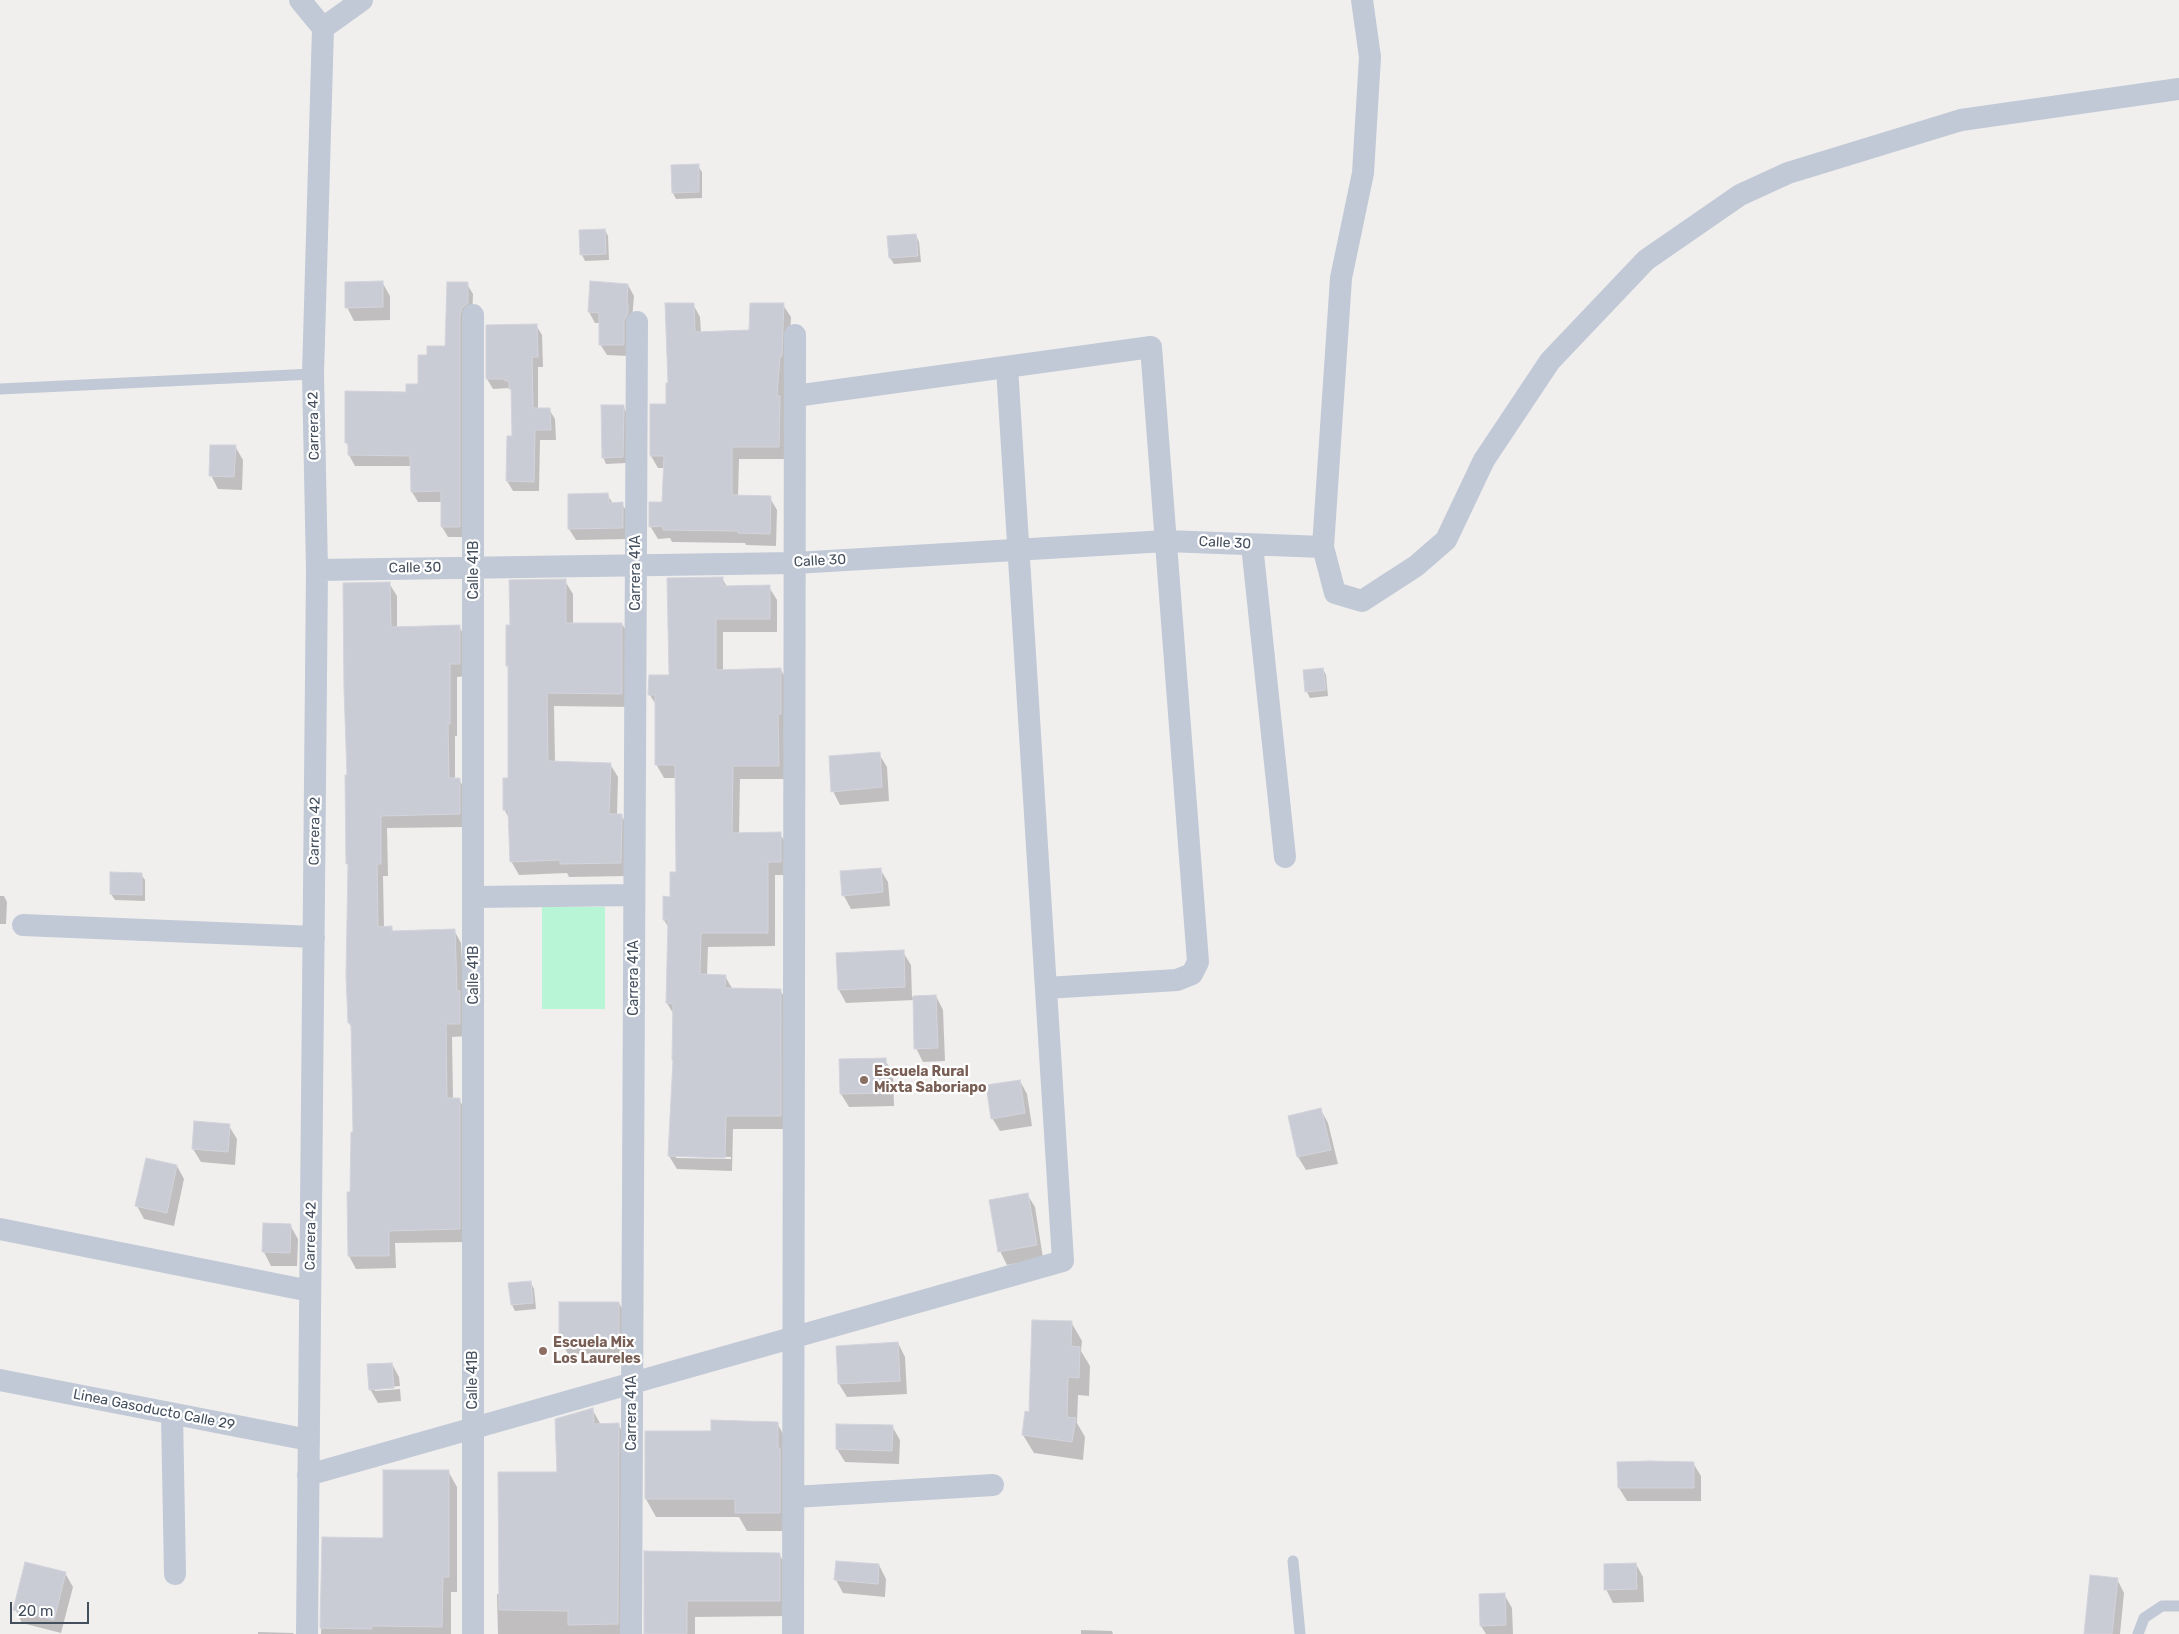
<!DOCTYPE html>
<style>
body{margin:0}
#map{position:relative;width:2179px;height:1634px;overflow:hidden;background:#f1eeee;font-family:Rubik,sans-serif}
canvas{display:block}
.scale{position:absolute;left:10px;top:1602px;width:79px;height:22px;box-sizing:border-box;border:2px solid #444f5e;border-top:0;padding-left:6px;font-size:15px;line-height:18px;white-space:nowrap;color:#444f5e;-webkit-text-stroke:4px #fff;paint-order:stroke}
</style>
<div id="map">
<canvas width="2179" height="1634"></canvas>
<div class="scale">20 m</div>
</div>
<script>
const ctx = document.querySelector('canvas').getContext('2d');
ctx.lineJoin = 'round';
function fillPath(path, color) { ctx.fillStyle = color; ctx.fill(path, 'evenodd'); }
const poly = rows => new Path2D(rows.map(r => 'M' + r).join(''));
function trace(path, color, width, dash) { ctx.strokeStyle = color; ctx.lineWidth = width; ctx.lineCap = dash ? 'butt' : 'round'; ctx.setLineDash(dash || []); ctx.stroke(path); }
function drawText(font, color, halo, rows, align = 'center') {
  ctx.font = font + ' Rubik,sans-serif'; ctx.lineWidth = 4.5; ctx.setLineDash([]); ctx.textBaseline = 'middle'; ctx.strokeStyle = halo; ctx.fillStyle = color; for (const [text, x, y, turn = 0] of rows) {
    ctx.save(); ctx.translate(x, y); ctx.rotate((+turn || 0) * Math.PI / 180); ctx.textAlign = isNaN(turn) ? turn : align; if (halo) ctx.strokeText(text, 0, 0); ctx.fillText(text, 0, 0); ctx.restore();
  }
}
fillPath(poly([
 [542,907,605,907,605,1009,542,1009]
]), '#b8f4d6');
fillPath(poly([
 [698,166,702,172,702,198,676,199,673,193],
 [605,230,608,236,609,260,585,261,582,255],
 [916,235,919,242,921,262,894,264,890,258,889,238],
 [382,282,390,296,390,320,354,321,347,307],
 [467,284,473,294,465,537,448,537,442,527,442,502,418,502,412,492,412,466,355,466,349,455,349,447,346,442,419,385,429,356,446,347],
 [628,285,634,296,629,356,607,355,600,344,600,323,595,323,589,312],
 [693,304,700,317,701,333,750,331,783,305,791,317,788,368,787,368,784,405,787,410,786,459,739,459,738,497,770,498,777,510,776,546,746,545,745,543,672,542,670,538,658,539,650,526,663,503,665,468,658,468,651,456,667,405,670,385],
 [536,325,542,335,543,367,538,367,538,409,549,409,555,419,556,440,540,440,539,491,513,491,507,481,513,437,512,392,510,388,493,389,487,379],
 [623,406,626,412,626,463,606,464,603,457],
 [235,446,243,460,242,490,218,489,211,475],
 [607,494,613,504,622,504,629,515,629,539,576,540,569,529],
 [722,578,727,587,769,587,777,600,777,632,723,632,723,671,781,670,788,683,786,779,740,779,739,834,780,834,788,847,788,875,775,875,775,946,708,947,707,976,725,976,733,990,780,990,788,1003,788,1129,733,1129,732,1171,677,1169,669,1156,674,1063,674,1015,667,1003,669,928,664,920,677,873,677,778,664,778,656,764,656,705,650,695,670,676],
 [676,1155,731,1157,731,1159,676,1158],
 [565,581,573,594,573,624,622,624,630,637,629,707,554,706,555,762,610,764,618,777,617,815,621,815,629,828,628,876,569,877,567,873,519,875,511,861,509,818,504,809,509,779,509,669,508,666,511,626],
 [389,583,397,596,397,628,459,626,466,639,466,676,457,677,457,736,455,736,455,780,459,779,466,792,466,827,387,828,388,876,383,876,384,928,391,928,394,932,454,930,461,943,466,1036,452,1037,453,1099,459,1099,466,1112,466,1242,395,1243,396,1268,356,1269,349,1256,354,1134,352,1028,349,1023,347,976,347,928,349,928,348,776],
 [1323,669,1326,675,1328,696,1310,698,1307,692],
 [879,754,887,767,889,801,840,805,833,791],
 [880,869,888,882,890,906,851,909,844,896],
 [141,874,145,880,145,901,115,900,111,894],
 [0,896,4,896,7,902,6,924,0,924],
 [903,952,911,965,912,997,936,996,943,1010,945,1061,923,1062,916,1048,915,1000,846,1003,839,990],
 [885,1060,893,1073,894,1106,849,1107,841,1094],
 [1020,1081,1027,1094,1032,1126,1000,1131,992,1118],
 [1321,1110,1328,1123,1338,1164,1306,1170,1298,1157,1290,1116],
 [229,1126,237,1139,235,1165,201,1162,193,1149],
 [177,1166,184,1179,174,1226,144,1219,137,1206],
 [1027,1194,1035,1207,1043,1258,1007,1265,1000,1251],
 [264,1224,290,1225,298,1239,297,1266,271,1266,264,1252],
 [531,1283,534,1289,536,1309,515,1311,512,1305,510,1284],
 [619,1303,626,1316,626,1353,568,1354,560,1340],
 [1071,1322,1082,1341,1081,1351,1090,1366,1089,1396,1078,1395,1077,1423,1085,1437,1083,1460,1034,1453,1023,1435,1030,1413],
 [898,1343,905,1357,907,1394,847,1397,839,1384],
 [392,1364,399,1377,400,1386,375,1388,375,1391,400,1389,401,1401,378,1403,370,1389],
 [592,1409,601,1425,618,1424,627,1440,626,1634,498,1634,497,1594,500,1594,558,1473],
 [777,1423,787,1441,790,1531,747,1531,739,1517,656,1517,646,1499,713,1432],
 [892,1426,900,1440,899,1464,845,1462,837,1449],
 [1693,1463,1701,1476,1701,1501,1627,1501,1619,1488],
 [448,1471,457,1487,457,1592,451,1592,451,1634,321,1634,324,1538,384,1539],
 [646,1553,779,1554,788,1570,788,1616,695,1617,695,1634,645,1634],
 [1636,1564,1643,1577,1644,1602,1613,1603,1606,1589],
 [879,1565,886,1579,885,1597,843,1593,836,1580],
 [65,1573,73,1587,61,1633,22,1623,15,1609],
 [2117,1579,2124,1593,2120,1634,2085,1634],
 [1504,1594,1512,1608,1513,1634,1486,1634,1481,1626],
 [1081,1630,1112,1631,1113,1634,1081,1634],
 [258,1632,293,1633,294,1634,258,1634]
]), '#0003');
const building = poly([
 [699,164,699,192,672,193,671,165,699,164],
 [605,229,606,254,580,255,579,230,605,229],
 [916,234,918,256,889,258,887,236,916,234],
 [383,281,383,307,345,308,345,282,383,281],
 [590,281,628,284,627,304,628,304,628,313,624,321,624,345,599,345,599,313,588,312,590,281],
 [447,282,468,282,468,303,462,308,460,315,460,527,441,527,441,491,411,492,410,456,348,455,348,443,345,443,345,391,406,392,406,384,418,384,418,355,427,355,427,346,445,346,447,282],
 [665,303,694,303,695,332,749,330,750,303,784,303,782,356,780,356,777,396,780,396,779,447,732,447,732,495,771,496,770,534,738,533,738,531,663,530,663,526,649,527,649,502,662,502,664,456,650,456,650,404,666,404,666,383,668,383,665,303],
 [537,324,538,357,532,357,533,408,550,408,551,430,535,430,534,482,506,481,507,436,512,436,511,389,509,389,509,381,505,381,505,379,486,379,486,325,537,324],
 [601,405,624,405,623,457,602,458,601,405],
 [210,445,236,445,234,477,209,476,210,445],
 [608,493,609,503,623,502,623,528,568,529,568,494,608,493],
 [723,577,723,586,770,585,770,619,716,619,716,670,781,668,781,714,778,714,779,766,733,766,732,833,781,832,781,862,768,862,768,933,701,933,700,974,726,975,725,988,781,989,781,1116,726,1116,725,1158,668,1156,673,1060,672,1060,673,1004,666,1003,668,920,663,920,663,896,670,897,670,872,676,872,675,765,655,765,655,695,648,695,649,675,669,675,667,578,723,577],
 [566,579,566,623,622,623,622,694,547,693,548,761,611,763,609,814,622,814,621,863,560,864,560,860,510,862,508,810,503,810,503,778,508,778,508,666,506,666,506,625,510,625,509,580,566,579],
 [390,582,391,627,460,625,460,664,450,664,450,724,448,724,449,778,460,778,460,814,381,816,381,864,377,864,378,927,392,926,392,931,455,929,457,991,460,991,460,1024,446,1024,447,1098,460,1098,460,1229,389,1231,389,1256,348,1256,347,1192,350,1192,351,1132,353,1132,351,1023,348,1023,346,976,348,864,346,864,345,775,347,775,344,689,343,583,390,582],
 [1323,668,1326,690,1305,692,1303,670,1323,668],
 [880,752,882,787,831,792,829,756,880,752],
 [881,868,883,892,842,896,840,871,881,868],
 [110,872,142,873,142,895,110,894,110,872],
 [904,950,905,987,838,990,836,953,904,950],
 [936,995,938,1048,914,1049,913,996,936,995],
 [886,1058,887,1093,840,1094,839,1059,886,1058],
 [1020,1080,1025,1113,991,1119,986,1085,1020,1080],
 [1321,1108,1331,1150,1297,1157,1288,1116,1321,1108],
 [194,1121,230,1124,228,1152,192,1149,194,1121],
 [146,1158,177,1165,167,1213,135,1206,146,1158],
 [1028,1193,1037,1245,998,1252,989,1200,1028,1193],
 [263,1223,291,1224,290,1253,262,1252,263,1223],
 [531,1281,533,1303,511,1305,508,1283,531,1281],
 [559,1302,619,1302,619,1340,559,1341,559,1302],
 [1032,1320,1072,1321,1071,1346,1080,1347,1079,1378,1068,1377,1067,1417,1076,1418,1072,1442,1022,1435,1025,1411,1029,1412,1032,1320],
 [898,1342,900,1381,838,1384,836,1346,898,1342],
 [392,1363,394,1388,369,1390,367,1364,392,1363],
 [593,1408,594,1424,619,1423,618,1624,568,1625,568,1611,499,1610,498,1472,557,1472,555,1419,593,1408],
 [711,1420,778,1422,778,1448,780,1448,780,1513,735,1513,735,1499,645,1499,645,1431,711,1431,711,1420],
 [836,1424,893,1425,892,1451,836,1449,836,1424],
 [1650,1461,1694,1462,1694,1488,1618,1488,1617,1462,1650,1461],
 [383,1470,449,1470,449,1577,443,1577,442,1627,372,1626,372,1629,320,1628,322,1537,383,1538,383,1470],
 [644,1551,780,1553,780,1601,687,1601,687,1634,644,1634,644,1551],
 [836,1561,879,1564,878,1584,834,1580,836,1561],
 [25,1562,66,1572,54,1620,13,1610,25,1562],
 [1636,1563,1637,1589,1604,1590,1604,1564,1636,1563],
 [2090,1575,2118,1578,2112,1634,2084,1634,2090,1575],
 [1505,1593,1506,1625,1480,1626,1479,1594,1505,1593]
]);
fillPath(building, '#caccd5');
trace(building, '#d2d3db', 1);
trace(poly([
 [0,389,313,374],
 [1293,1561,1300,1634],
 [2138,1634,2144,1618,2162,1606,2179,1606]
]), '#c0c9d5', 11);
trace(poly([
 [300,0,323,28],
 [1362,0,1370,57,1363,173,1341,278,1323,547,1335,593,1362,601,1416,566,1446,540,1484,460,1550,361,1646,260,1740,195,1788,173,1961,120,2179,89],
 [323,28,362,0],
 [473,315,473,1634],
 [795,396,1151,347,1198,962,1192,974,1177,980,1046,988],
 [1252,545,1285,857],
 [317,570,795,563,1166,541,1323,547],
 [474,897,634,895],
 [23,925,314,937],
 [0,1229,310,1291],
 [0,1380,309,1440],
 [172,1414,175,1574],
 [308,1475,1063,1261,1007,367],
 [794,1497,993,1485],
 [307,1634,317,570,313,374,323,28],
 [631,1634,637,322],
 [793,1634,795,335]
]), '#c0c9d5', 22);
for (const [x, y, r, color] of [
 [864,1080,5,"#8d6e63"],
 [543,1351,5,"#8d6e63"]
]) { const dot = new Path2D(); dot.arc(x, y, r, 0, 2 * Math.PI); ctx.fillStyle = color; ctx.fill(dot); trace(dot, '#fff', 2); }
drawText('14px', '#444f5e', '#fff', [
 ["Carrera 42",314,426,-91],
 ["Calle 30",1225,543,3],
 ["Calle 30",820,561,-3],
 ["Calle 30",415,568,-1],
 ["Calle 41B",474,570,-90],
 ["Carrera 41A",636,573,-90],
 ["Carrera 42",315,831,-89],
 ["Calle 41B",474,975,-90],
 ["Carrera 41A",634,978,-90],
 ["Carrera 42",311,1236,-89],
 ["Calle 41B",473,1380,-90],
 ["Linea Gasoducto Calle 29",154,1410,11],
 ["Carrera 41A",632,1413,-90]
]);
drawText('bold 14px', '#785e54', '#fff', [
 ["Escuela Rural",874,1072],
 ["Mixta Saboriapo",874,1088],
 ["Escuela Mix",553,1343],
 ["Los Laureles",553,1359]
], 'left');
</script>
